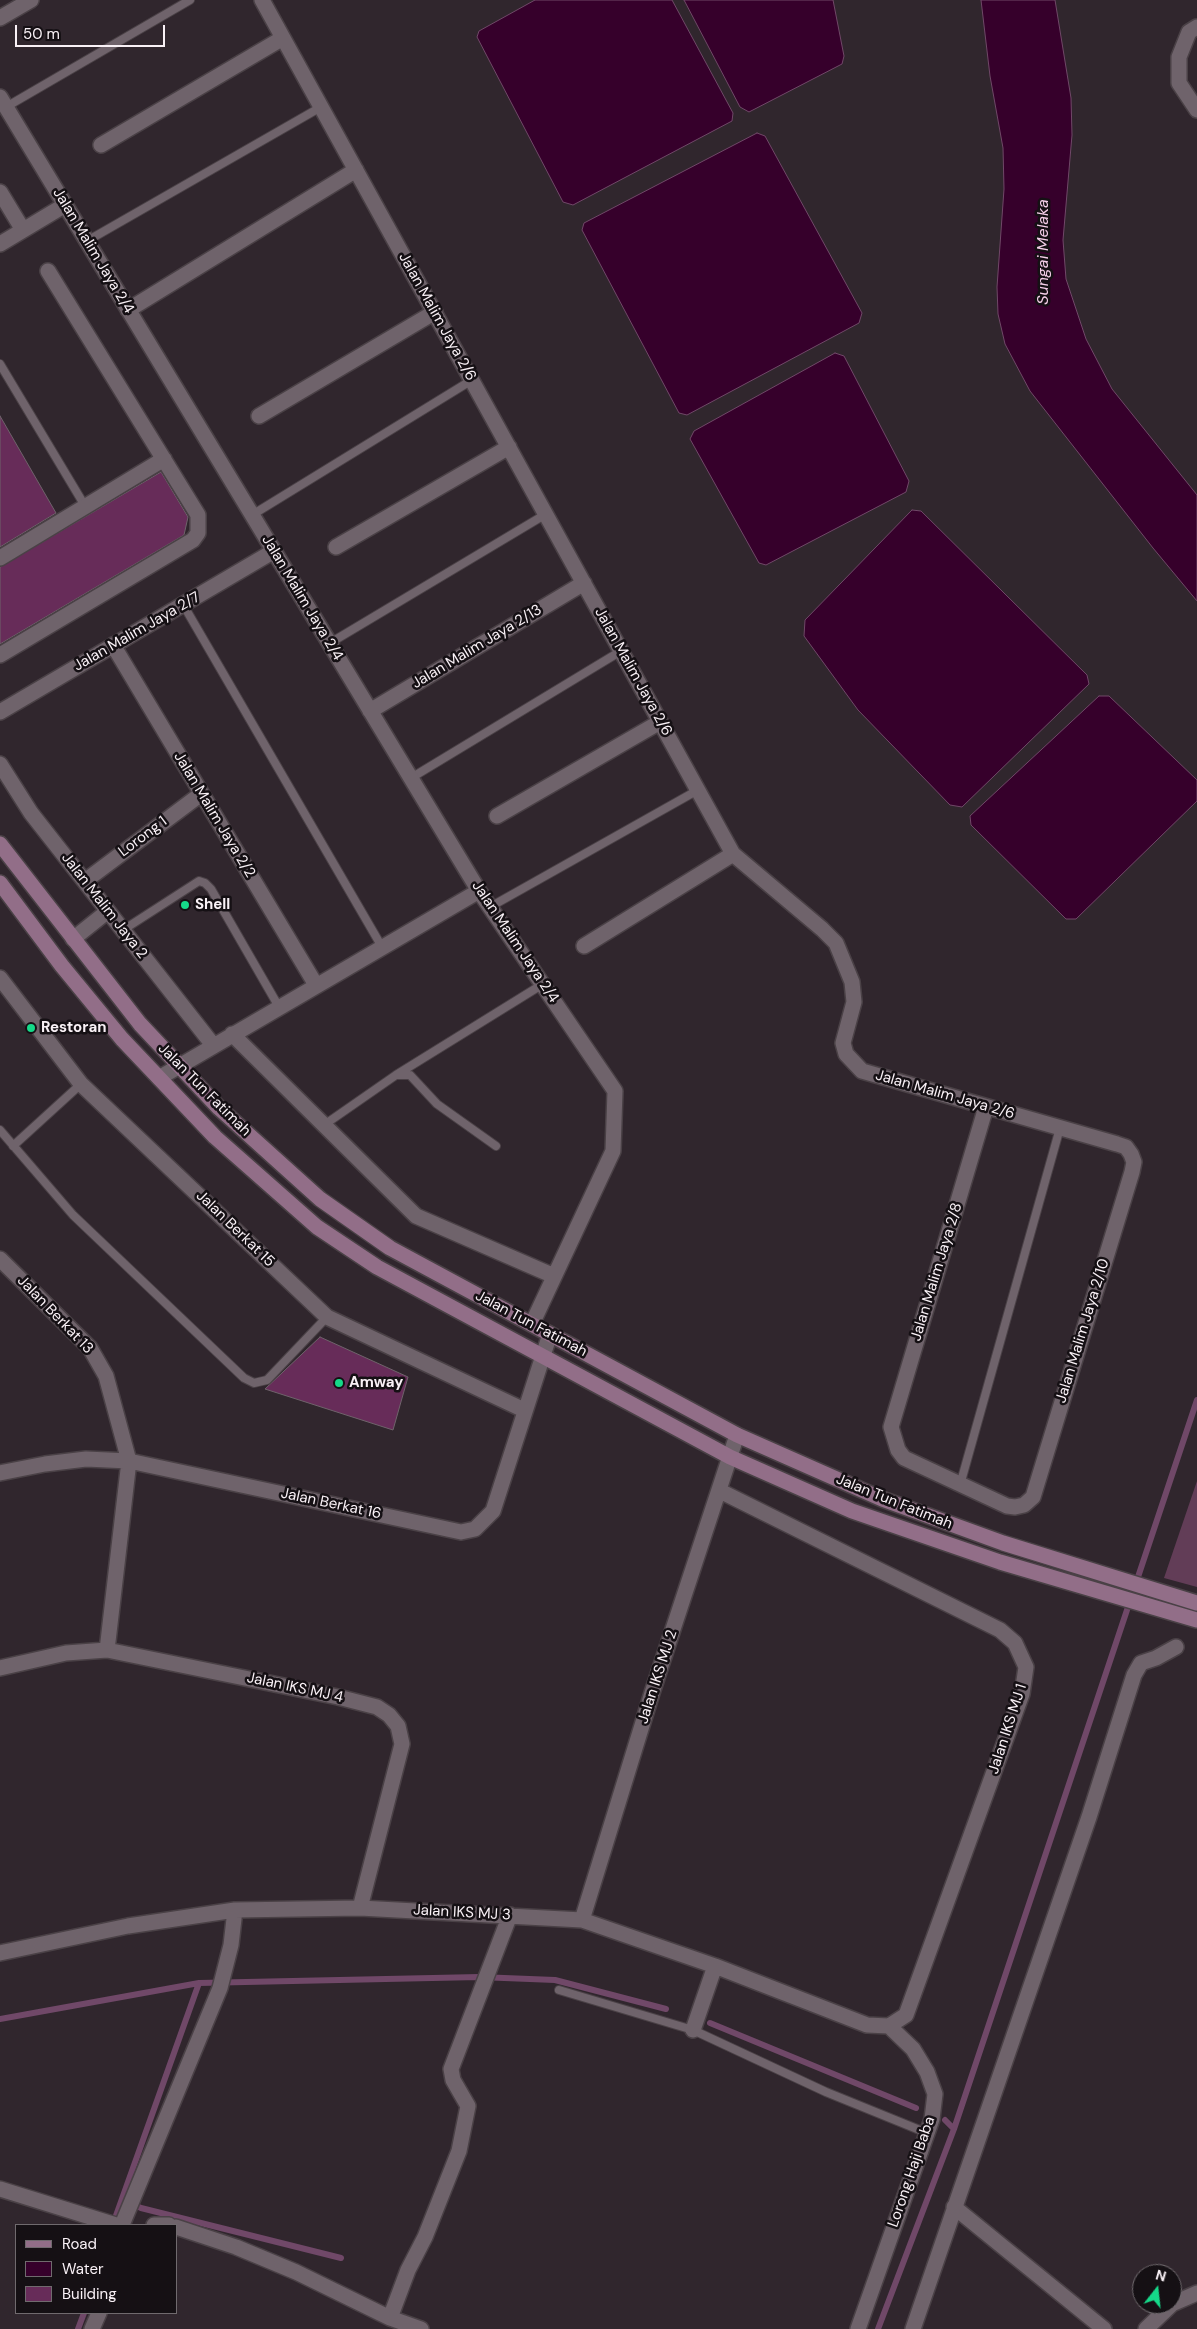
<!DOCTYPE html>
<style>
body{margin:0}
#map{position:relative;width:1197px;height:2329px;overflow:hidden;background:#30262d;font-family:"DM Sans",sans-serif}
canvas{display:block}
.legend{position:absolute;left:15px;top:2224px;width:162px;height:90px;box-sizing:border-box;background:#151014;border:1px solid #706a6e;margin:0;padding:6px 9px;list-style:none;font-size:15px;color:#f9f1f6}
.legend li{display:flex;align-items:center;gap:10px;height:25px}
.legend b{width:25px;border:1px solid #706a6e}
.north{position:absolute;left:1132px;top:2264px;width:50px;height:50px;box-sizing:border-box;background:#151014;border:1px solid #706a6e;border-radius:50%;rotate:16deg;font-size:14px;font-weight:700;line-height:20px;text-align:center;color:#f9f1f6}
.north::after{content:'';display:block;margin:auto;width:18px;height:22px;background:#15d989;clip-path:polygon(50% 0,100% 100%,50% 72%,0 100%)}
.scale{position:absolute;left:15px;top:25px;width:150px;height:22px;box-sizing:border-box;border:2px solid #f9f1f6;border-top:0;padding-left:6px;font-size:15px;line-height:18px;white-space:nowrap;color:#f9f1f6;-webkit-text-stroke:4px #151014;paint-order:stroke}
</style>
<div id="map">
<canvas width="1197" height="2329"></canvas>
<ul class="legend">
<li><b style="height:6px;background:#926e88"></b>Road</li>
<li><b style="height:14px;background:#36002b"></b>Water</li>
<li><b style="height:14px;background:#672c59"></b>Building</li>
</ul>
<div class="north">N</div>
<div class="scale">50 m</div>
</div>
<script>
const ctx = document.querySelector('canvas').getContext('2d');
ctx.lineJoin = 'round';
function fillPath(path, color) { ctx.fillStyle = color; ctx.fill(path, 'evenodd'); }
const poly = rows => new Path2D(rows.map(r => 'M' + r).join(''));
function trace(path, color, width, dash) { ctx.strokeStyle = color; ctx.lineWidth = width; ctx.lineCap = dash ? 'butt' : 'round'; ctx.setLineDash(dash || []); ctx.stroke(path); }
function drawText(font, color, halo, rows, align = 'center') {
  ctx.font = font + ' "DM Sans",sans-serif'; ctx.lineWidth = 5; ctx.setLineDash([]); ctx.textBaseline = 'middle'; ctx.strokeStyle = halo; ctx.fillStyle = color; for (const [text, x, y, turn = 0] of rows) {
    ctx.save(); ctx.translate(x, y); ctx.rotate((+turn || 0) * Math.PI / 180); ctx.textAlign = isNaN(turn) ? turn : align; if (halo) ctx.strokeText(text, 0, 0); ctx.fillText(text, 0, 0); ctx.restore();
  }
}
fillPath(poly([
 [1197,1481,1197,1587,1164,1578]
]), '#623d57');
const water = poly([
 [535,0,672,0,733,113,732,121,573,205,563,202,477,37,479,31,535,0],
 [684,0,833,0,844,56,842,64,749,112,740,107,684,0],
 [981,0,1055,0,1071,98,1072,135,1063,240,1066,279,1086,339,1112,389,1197,495,1197,601,1153,548,1030,391,1005,344,998,314,997,287,1004,189,1003,148,990,76,981,0],
 [757,133,765,136,862,313,859,323,687,415,679,413,582,230,584,223,757,133],
 [835,353,844,356,909,481,906,492,766,565,759,563,690,439,694,431,835,353],
 [912,510,921,511,1087,675,1089,684,962,807,950,805,858,710,804,636,805,620,912,510],
 [1099,696,1109,696,1197,780,1197,801,1076,919,1066,919,971,825,970,816,1099,696]
]);
fillPath(water, '#36002b');
trace(water, '#704868', 1);
trace(poly([
 [0,2019,199,1983,479,1977,555,1980,666,2009],
 [710,2023,916,2108],
 [945,2120,954,2129],
 [130,2203,141,2208,341,2258],
 [113,2224,199,1983],
 [78,2329,84,2313],
 [878,2329,954,2129,1197,1400]
]), '#704868', 6);
const building = poly([
 [0,416,56,513,0,547,0,416],
 [161,472,188,517,184,535,0,644,0,567,161,472],
 [320,1337,408,1377,393,1430,265,1389,320,1337]
]);
fillPath(building, '#672c59');
trace(building, '#6f636b', 1);
const lane = poly([
 [6,107,190,0],
 [87,241,321,107],
 [0,364,85,506],
 [252,515,472,380],
 [184,606,382,947],
 [330,643,546,514],
 [411,778,621,651],
 [490,907,698,790],
 [123,930,199,881,205,883,211,889,279,1007],
 [396,1075,543,984],
 [324,1125,396,1075,410,1075,437,1104,496,1146],
 [0,1130,73,1215,244,1378,254,1383,267,1380,327,1317],
 [13,1146,81,1084],
 [960,1485,1060,1128],
 [559,1990,693,2030,826,2092,927,2133]
]);
const street = poly([
 [262,0,733,854,822,929,836,943,852,982,854,1002,843,1043,846,1054,862,1071,1117,1144,1126,1147,1131,1154,1134,1162,1132,1172,1033,1497,1024,1505,1015,1507,1007,1506,904,1458,898,1450,891,1427,986,1107],
 [0,18,31,0],
 [1197,27,1189,32,1179,57,1179,83,1197,110],
 [0,97,479,891,615,1091,613,1151,532,1324],
 [101,145,283,38],
 [0,192,23,230],
 [0,244,65,205],
 [128,310,356,170],
 [259,416,435,312],
 [336,547,509,447],
 [0,558,164,459],
 [113,645,316,985],
 [0,655,193,540,198,533,198,515,48,271],
 [370,711,584,583],
 [0,712,274,551],
 [0,764,31,813,213,1045],
 [497,816,660,722],
 [85,881,201,794],
 [73,939,108,911],
 [584,946,733,854],
 [0,978,81,1084,327,1317,524,1410],
 [232,1034,416,1216,554,1276],
 [159,1078,479,891],
 [0,1259,90,1348,106,1376,129,1461,107,1650],
 [0,1473,45,1464,86,1459,129,1461,461,1532,475,1529,493,1511,550,1334],
 [0,1668,66,1653,107,1650,338,1697,377,1707,389,1715,398,1726,402,1744,360,1908],
 [582,1920,652,1693,737,1435],
 [0,1953,128,1926,235,1910,360,1908,582,1920,715,1966,867,2025,889,2026,906,2015,1022,1694,1026,1667,1015,1643,1000,1630,720,1491],
 [693,2030,715,1966],
 [0,2189,116,2225],
 [954,2207,1104,2329],
 [122,2225,220,1988,231,1945,235,1910],
 [154,2225,169,2225],
 [176,2227,236,2247,296,2272,390,2318,421,2329],
 [1172,2304,1197,2293],
 [390,2318,408,2270,425,2237,459,2151,468,2106,453,2080,451,2069,510,1915],
 [92,2329,99,2313],
 [858,2329,932,2119,935,2094,927,2072,913,2049,889,2026],
 [913,2329,1089,1817,1134,1675,1141,1663,1156,1658,1176,1647],
 [1146,2329,1172,2304]
]);
const secondary = poly([
 [0,844,140,1024,219,1108,320,1199,390,1248,737,1435,882,1499,1003,1543,1197,1603],
 [0,883,62,966,122,1039,215,1137,317,1227,377,1267,730,1457,852,1511,1000,1562,1197,1620]
]);
trace(lane, '#4a4146', 10);
trace(street, '#4a4146', 18);
trace(secondary, '#4a4146', 18);
trace(lane, '#6f636b', 8);
trace(street, '#6f636b', 15);
trace(secondary, '#926e88', 15);
for (const [x, y, r, color] of [
 [185,905,5,"#15d989"],
 [31,1028,5,"#15d989"],
 [339,1383,5,"#15d989"]
]) { const dot = new Path2D(); dot.arc(x, y, r, 0, 2 * Math.PI); ctx.fillStyle = color; ctx.fill(dot); trace(dot, '#151014', 2); }
drawText('15px', '#f9f1f6', '#151014', [
 ["Jalan Malim Jaya 2/4",93,251,59],
 ["Jalan Malim Jaya 2/6",437,317,61],
 ["Jalan Malim Jaya 2/4",302,598,59],
 ["Jalan Malim Jaya 2/7",137,632,-30],
 ["Jalan Malim Jaya 2/13",477,647,-31],
 ["Jalan Malim Jaya 2/6",633,672,61],
 ["Jalan Malim Jaya 2/2",214,815,59],
 ["Lorong 1",143,837,-37],
 ["Jalan Malim Jaya 2",104,906,52],
 ["Jalan Malim Jaya 2/4",515,942,56],
 ["Jalan Tun Fatimah",204,1090,45],
 ["Jalan Malim Jaya 2/6",945,1095,16],
 ["Jalan Berkat 15",235,1229,44],
 ["Jalan Malim Jaya 2/8",937,1272,-73],
 ["Jalan Berkat 13",55,1315,46],
 ["Jalan Tun Fatimah",531,1324,28],
 ["Jalan Malim Jaya 2/10",1083,1331,-73],
 ["Jalan Tun Fatimah",894,1502,22],
 ["Jalan Berkat 16",331,1504,12],
 ["Jalan IKS MJ 2",658,1677,-72],
 ["Jalan IKS MJ 4",295,1688,12],
 ["Jalan IKS MJ 1",1008,1729,-72],
 ["Jalan IKS MJ 3",462,1913,3],
 ["Lorong Haji Baba",912,2172,-71]
]);
drawText('bold 15px', '#f9f1f6', '#151014', [
 ["Shell",195,905],
 ["Restoran",41,1028],
 ["Amway",349,1383]
], 'left');
drawText('italic 16px', '#f5cfe9', '#151014', [
 ["Sungai Melaka",1044,252,-90]
]);
</script>
